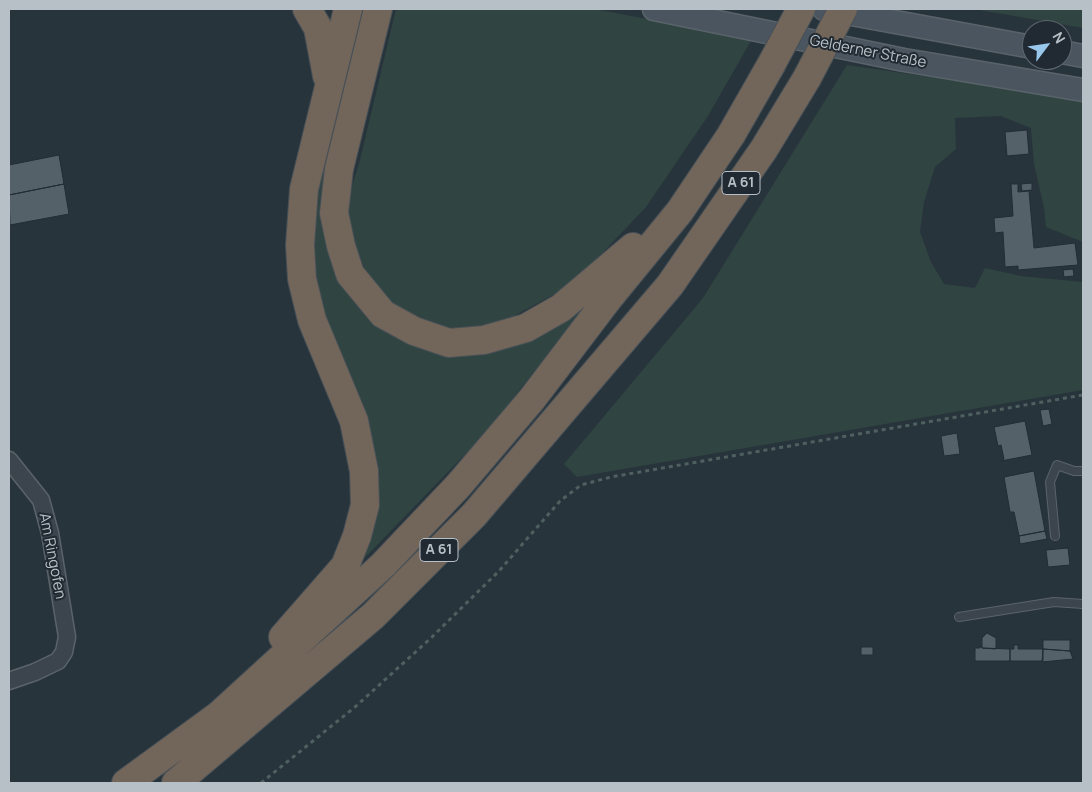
<!DOCTYPE html>
<meta charset="utf-8">
<style>
body{margin:0}
#map{position:relative;width:1092px;height:792px;overflow:hidden;background:#28343c;font-family:Manrope,sans-serif}
canvas{display:block}
.frame{position:absolute;inset:0;border:10px solid #b8c0c7;pointer-events:none}
.north{position:absolute;left:1022px;top:20px;width:50px;height:50px;box-sizing:border-box;background:#212a32;border:1px solid #5d666e;border-radius:50%;rotate:59deg;font-size:14px;font-weight:700;line-height:20px;text-align:center;color:#b8c0c7}
.north::after{content:'';display:block;margin:auto;width:18px;height:22px;background:#99c6eb;clip-path:polygon(50% 0,100% 100%,50% 72%,0 100%)}
</style>
<div id="map">
<canvas width="1092" height="792"></canvas>
<div class="frame"></div>
<div class="north">N</div>
</div>
<script>
const ctx = document.querySelector('canvas').getContext('2d');
ctx.lineJoin = 'round';
function fillPath(path, color) { ctx.fillStyle = color; ctx.fill(path, 'evenodd'); }
const poly = rows => new Path2D(rows.map(r => 'M' + r).join(''));
function trace(path, color, width, dash) { ctx.strokeStyle = color; ctx.lineWidth = width; ctx.lineCap = dash ? 'butt' : 'round'; ctx.setLineDash(dash || []); ctx.stroke(path); }
function drawText(font, color, halo, rows, align = 'center') {
  ctx.font = font + ' Manrope,sans-serif'; ctx.lineWidth = 4; ctx.setLineDash([]); ctx.textBaseline = 'middle'; ctx.strokeStyle = halo; ctx.fillStyle = color; for (const [text, x, y, turn = 0] of rows) {
    ctx.save(); ctx.translate(x, y); ctx.rotate((+turn || 0) * Math.PI / 180); ctx.textAlign = isNaN(turn) ? turn : align; if (halo) ctx.strokeText(text, 0, 0); ctx.fillText(text, 0, 0); ctx.restore();
  }
}
fillPath(poly([
 [396,9,595,9,752,39,708,116,646,207,573,284,501,323,482,328,448,329,401,309,373,287,355,257,346,204,359,164],
 [974,9,1083,9,1083,28],
 [847,65,1083,99,1083,242,1046,227,1044,208,1034,164,1031,128,1001,116,955,118,956,149,935,167,924,202,920,232,931,262,944,284,975,288,985,268,1021,276,1083,282,1083,390,577,477,564,464,703,298],
 [320,150,328,151,324,185,339,275,455,350,613,273,481,438,352,571,372,512,314,298,308,224]
]), '#304441');
const building = poly([
 [1027,130,1029,154,1007,156,1005,132,1027,130],
 [59,155,64,184,9,195,9,165,59,155],
 [1032,183,1032,190,1022,191,1021,184,1032,183],
 [64,184,69,214,10,225,9,195,64,184],
 [1011,184,1018,184,1018,192,1029,191,1034,248,1075,243,1078,265,1018,270,1018,266,1005,267,1003,232,995,233,994,218,1013,216,1011,184],
 [1073,269,1074,276,1064,277,1063,270,1073,269],
 [1049,409,1052,424,1043,426,1040,410,1049,409],
 [1025,421,1032,455,1001,461,1004,459,1001,445,998,446,994,427,1025,421],
 [957,433,960,454,944,456,941,436,957,433],
 [1034,471,1045,531,1019,536,1014,512,1010,512,1004,477,1034,471],
 [1045,531,1047,539,1020,544,1019,536,1045,531],
 [1068,548,1070,565,1048,567,1046,550,1068,548],
 [987,633,996,638,996,649,982,648,982,638,987,633],
 [1043,640,1070,640,1070,651,1043,649,1043,640],
 [1014,645,1018,645,1018,649,1043,649,1043,661,1010,661,1010,649,1014,649,1014,645],
 [980,646,982,648,1010,649,1010,661,975,661,975,648,980,648,980,646],
 [861,647,873,647,873,655,861,655,861,647],
 [1043,649,1070,651,1073,659,1042,662,1043,649]
]);
fillPath(building, '#546169');
trace(building, '#232c34', 1);
const lane = poly([
 [1055,536,1050,482,1052,477,1057,465,1074,471,1083,471],
 [959,617,1054,602,1083,604]
]);
const street = poly([
 [9,460,41,500,50,533,67,637,64,652,58,661,35,672,9,681]
]);
const secondary = poly([
 [654,9,904,60,1083,90],
 [824,9,1032,47],
 [1062,52,1083,56]
]);
const highway = poly([
 [307,9,318,28,327,76],
 [378,9,339,169,334,213,341,246,350,274,383,314,414,331,449,343,484,340,526,328,561,308,633,247],
 [283,637,345,566,357,536,365,505,364,471,354,421,312,320,302,279,300,245,304,189,348,9],
 [126,783,219,715,383,565,458,486,532,399,608,299,680,211,731,135,771,65],
 [176,783,373,616,474,515,670,285,764,149,807,78]
]);
trace(lane, '#5a636a', 10);
trace(street, '#5a636a', 19);
trace(secondary, '#5a636a', 25);
trace(highway, '#475057', 30);
trace(poly([
 [261,783,355,707,432,637,499,571,560,501,581,485,611,477,1083,395]
]), '#4f6060', 3, [4, 4]);
trace(lane, '#3c454d', 8);
trace(street, '#3c454d', 16);
trace(secondary, '#4a555f', 22);
trace(highway, '#72655a', 28);
const highwayBridge = poly([
 [771,65,801,9],
 [807,78,843,9]
]);
trace(highwayBridge, '#475057', 30, []);
trace(highwayBridge, '#72655a', 28);
for (const [x, y, w] of [
 [741,183,38],
 [439,550,38]
]) { const box = new Path2D(); box.roundRect(x - w / 2, y - 11.5, w, 23, 4); ctx.fillStyle = '#212a32'; ctx.fill(box); trace(box, '#b8c0c7', 1); }
drawText('bold 14px', '#b8c0c7', null, [
 ["A 61",741,183],
 ["A 61",439,550]
]);
drawText('15px', '#b8c0c7', '#212a32', [
 ["Gelderner Straße",868,52,11],
 ["Am Ringofen",52,556,79]
]);
</script>
